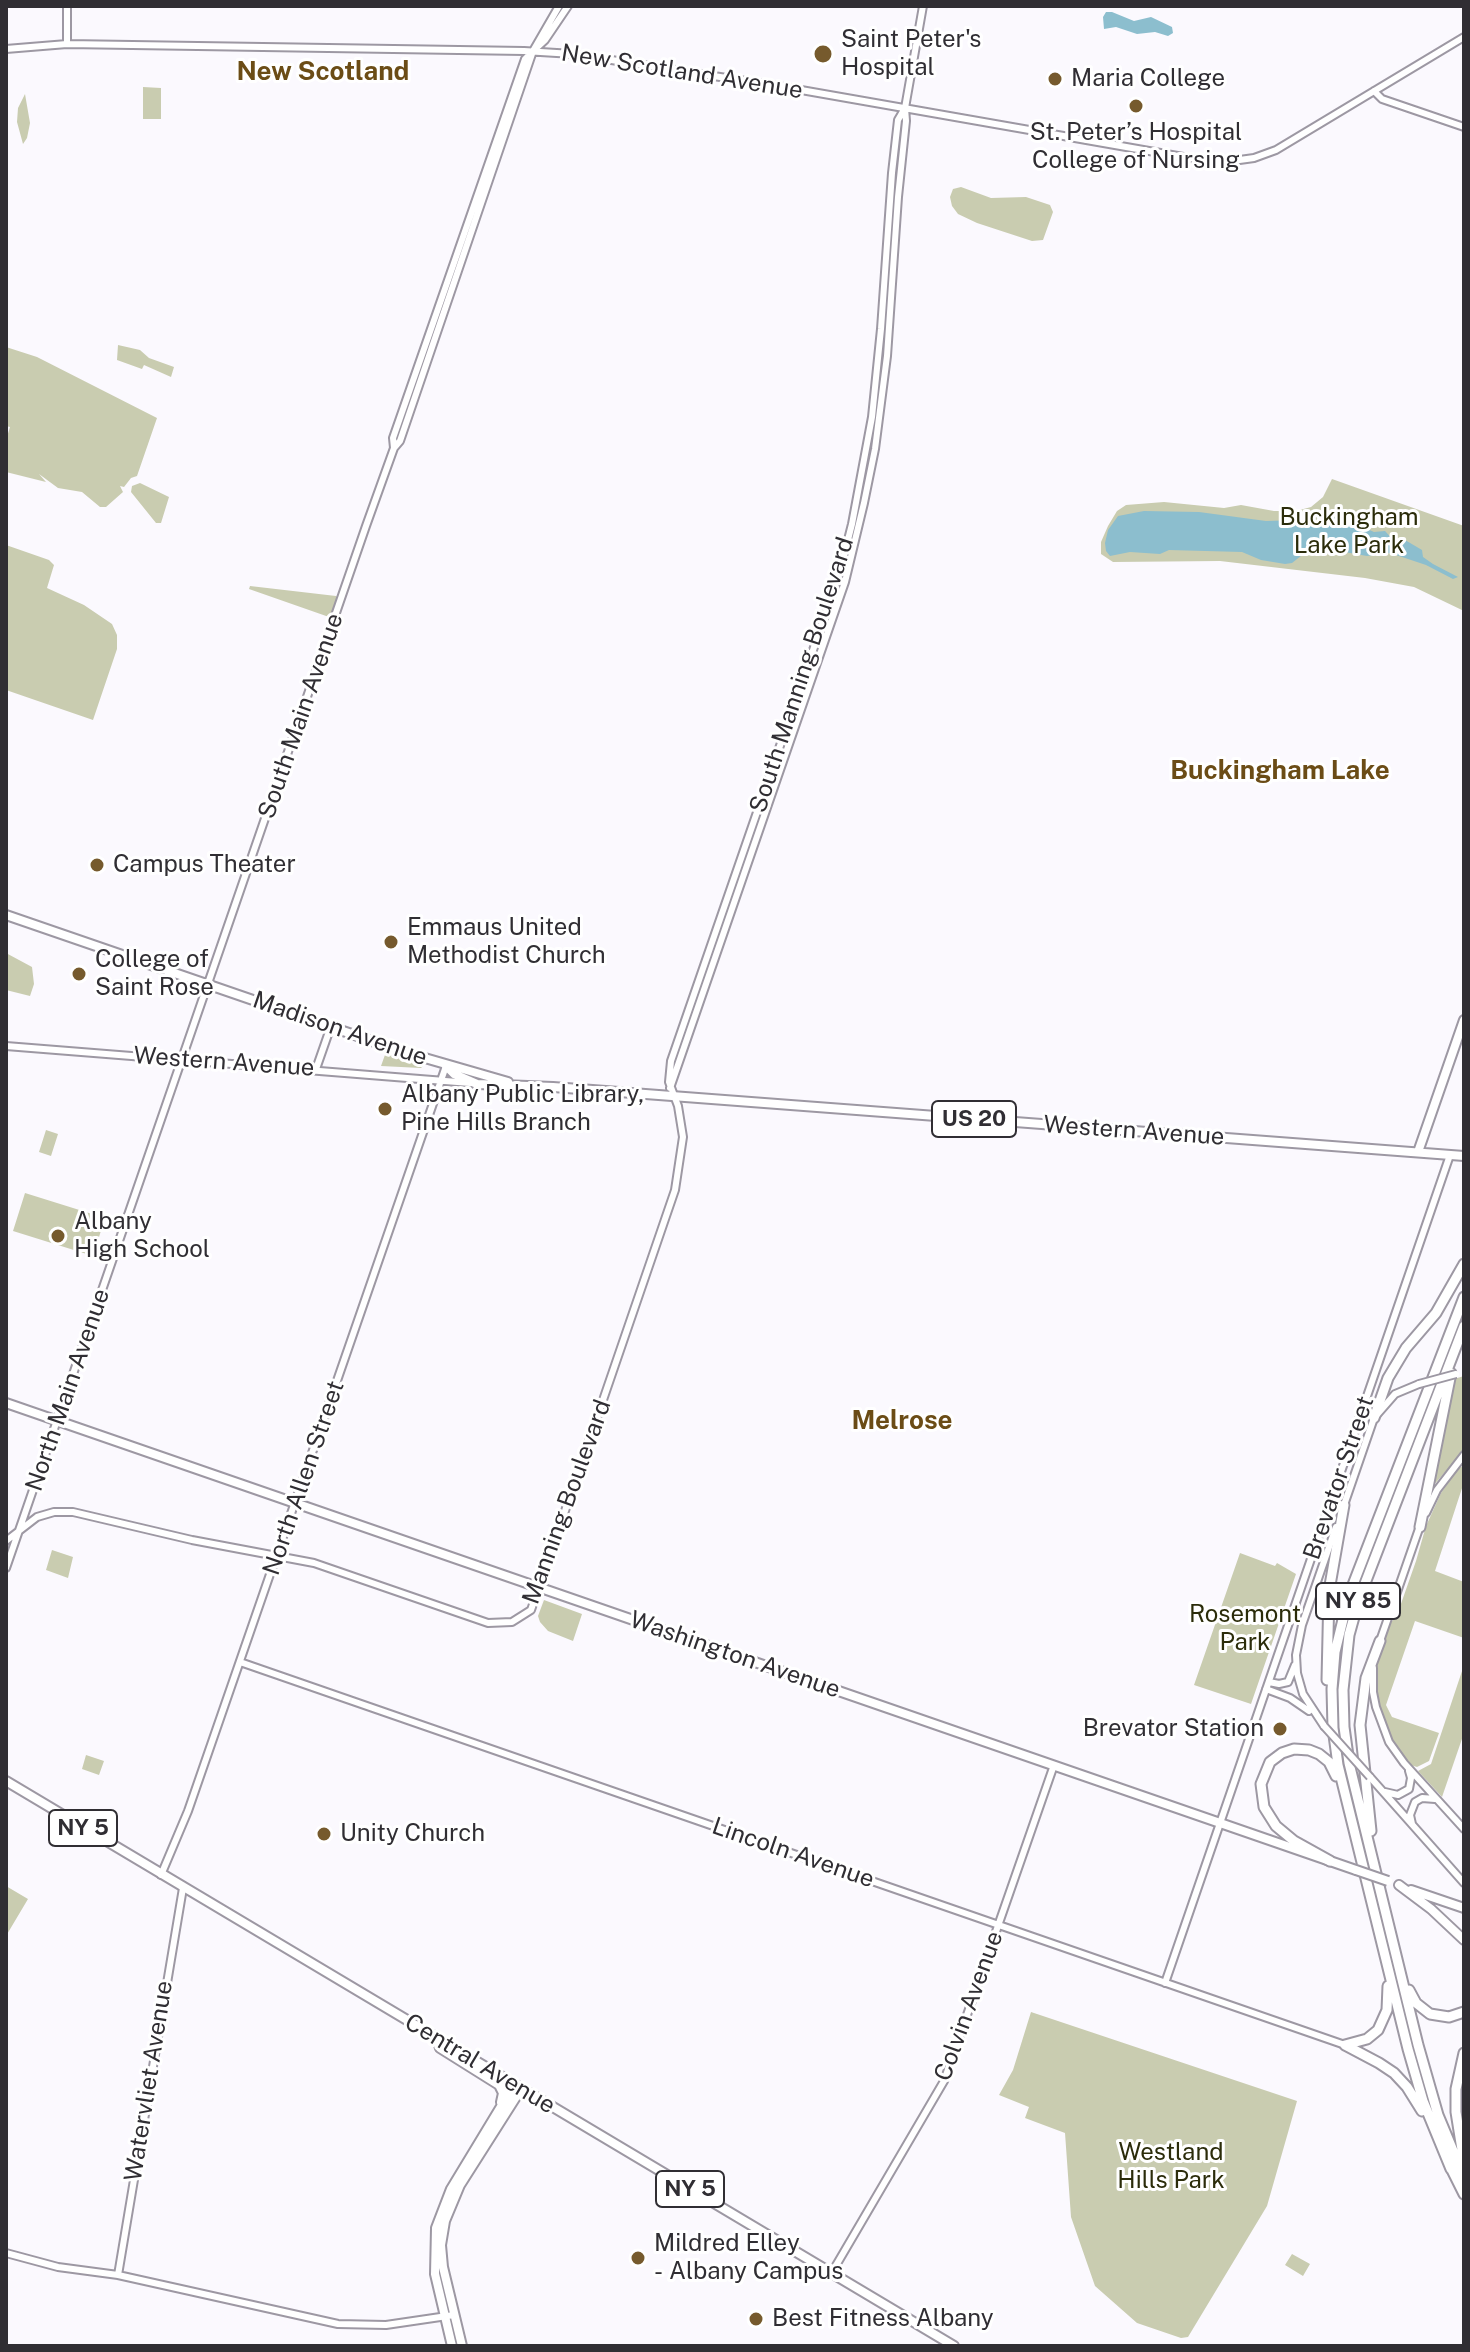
<!DOCTYPE html>
<meta charset="utf-8">
<style>
body{margin:0}
#map{position:relative;width:1470px;height:2352px;overflow:hidden;background:#fbf9fe;font-family:"Public Sans",sans-serif}
canvas{display:block}
.frame{position:absolute;inset:0;border:8px solid #302e33;pointer-events:none}
</style>
<div id="map">
<canvas width="1470" height="2352"></canvas>
<div class="frame"></div>
</div>
<script>
const ctx = document.querySelector('canvas').getContext('2d');
ctx.lineJoin = 'round';
function fillPath(path, color) { ctx.fillStyle = color; ctx.fill(path, 'evenodd'); }
const poly = rows => new Path2D(rows.map(r => 'M' + r).join(''));
function trace(path, color, width, dash) { ctx.strokeStyle = color; ctx.lineWidth = width; ctx.lineCap = dash ? 'butt' : 'round'; ctx.setLineDash(dash || []); ctx.stroke(path); }
function drawText(font, color, halo, rows, align = 'center') {
  ctx.font = font + ' "Public Sans",sans-serif'; ctx.lineWidth = 6; ctx.setLineDash([]); ctx.textBaseline = 'middle'; ctx.strokeStyle = halo; ctx.fillStyle = color; for (const [text, x, y, turn = 0] of rows) {
    ctx.save(); ctx.translate(x, y); ctx.rotate((+turn || 0) * Math.PI / 180); ctx.textAlign = isNaN(turn) ? turn : align; if (halo) ctx.strokeText(text, 0, 0); ctx.fillText(text, 0, 0); ctx.restore();
  }
}
fillPath(poly([
 [143,87,161,88,161,119,143,119],
 [25,94,30,123,27,138,23,144,17,122,18,108],
 [961,187,991,198,1026,197,1050,205,1053,212,1043,240,1032,241,977,223,958,214,952,206,950,197,953,189],
 [118,345,140,350,149,358,174,367,171,377,144,365,142,369,117,360],
 [6,347,37,357,157,418,137,476,131,478,124,487,120,486,123,492,106,507,100,507,82,492,58,488,39,474,46,482,6,472,6,440,10,427,6,426],
 [1332,479,1464,526,1464,611,1414,587,1365,578,1220,561,1113,562,1101,554,1101,542,1108,526,1117,511,1126,505,1164,502,1224,508,1241,505,1274,511,1296,511,1311,507,1323,497],
 [140,483,169,497,161,523,156,523,131,492,132,486],
 [6,545,49,560,54,565,47,588,84,605,112,624,117,635,117,649,93,720,6,690],
 [250,586,336,596,337,597,331,616,329,617,249,589],
 [6,953,32,967,34,984,30,996,6,990],
 [386,1052,424,1064,423,1066,421,1068,381,1066],
 [46,1130,58,1134,51,1156,39,1152],
 [25,1193,105,1218,93,1256,13,1231],
 [1464,1376,1464,1450,1433,1486,1454,1379],
 [1464,1465,1464,1482,1435,1571,1464,1582,1464,1638,1415,1621,1386,1705,1392,1717,1439,1733,1429,1761,1417,1767,1404,1763,1379,1721,1372,1678,1385,1626,1396,1618,1416,1561,1426,1526,1441,1493,1458,1469],
 [52,1550,73,1557,68,1578,46,1570],
 [1240,1553,1275,1566,1277,1563,1296,1574,1251,1704,1194,1685],
 [544,1600,582,1614,573,1641,548,1631,540,1622,538,1616],
 [1464,1665,1464,1733,1442,1797,1418,1771,1431,1764],
 [86,1755,104,1761,99,1775,82,1769],
 [6,1886,28,1899,6,1936],
 [1031,2012,1297,2101,1267,2206,1188,2337,1181,2338,1137,2323,1095,2286,1071,2217,1065,2133,1025,2118,1029,2107,999,2095,1013,2070],
 [1292,2254,1310,2264,1303,2276,1285,2265]
]), '#c9ccb0');
fillPath(poly([
 [1106,12,1112,12,1134,21,1151,17,1172,27,1173,33,1168,36,1155,32,1137,34,1116,27,1104,29,1103,17],
 [1144,511,1199,512,1266,521,1297,520,1320,522,1336,517,1350,525,1363,527,1374,532,1385,531,1395,542,1405,540,1422,550,1423,557,1433,564,1458,577,1453,579,1426,565,1390,553,1367,556,1322,548,1306,552,1292,563,1285,564,1261,560,1242,552,1169,550,1160,554,1130,552,1110,556,1106,551,1105,543,1108,530,1118,516]
]), '#8cbece');
const minor = poly([
 [67,44,67,6],
 [6,49,67,44,524,51,573,54,784,87,1189,158,1225,162,1254,158,1276,150,1464,37],
 [1374,91,1382,99,1464,127],
 [394,448,393,438,525,59,533,51,559,6],
 [6,1046,470,1083],
 [316,1069,331,1026],
 [670,1088,845,582,864,503,875,449,887,356,898,197,906,121,905,108,923,6],
 [1344,1505,1374,1418,1395,1394,1419,1384],
 [1426,1513,1437,1490,1464,1455],
 [6,1541,37,1517,54,1512,73,1512,192,1540,314,1563,488,1623,512,1622,531,1610,675,1190,683,1137,678,1106,669,1082,671,1061,839,575,852,524,872,417,881,329,892,173,898,120,905,108],
 [6,1568,366,526,394,448,400,441,533,51,545,40,568,6],
 [1380,1641,1421,1523],
 [240,1662,1345,2045],
 [1373,1668,1373,1692,1376,1707,1389,1742,1404,1763,1464,1829],
 [1269,1682,1279,1684,1288,1682,1295,1665],
 [1266,1689,1290,1698,1309,1711],
 [1324,1726,1303,1694,1297,1673,1296,1655,1302,1625,1336,1527],
 [1370,1777,1464,1883],
 [1385,1792,1398,1795,1409,1789,1411,1778,1409,1771],
 [1412,1824,1410,1815,1415,1802,1422,1798,1435,1799],
 [161,1875,188,1811,446,1066],
 [1165,1983,1450,1155],
 [6,2253,58,2267,118,2275,338,2324,386,2325,454,2315],
 [831,2274,944,2081,1054,1765],
 [118,2275,183,1888]
]);
const major = poly([
 [6,915,404,1052,508,1082],
 [446,1066,454,1074,477,1084,553,1087,1464,1156],
 [1418,1152,1464,1020],
 [6,1403,1356,1870],
 [6,1781,954,2346],
 [1399,1885,1431,1909,1464,1940],
 [1411,1890,1464,1908],
 [437,2039,440,2048,499,2085,503,2093,501,2102],
 [452,2346,435,2274,436,2228,451,2189,514,2085],
 [462,2346,443,2267,441,2245,445,2221,460,2185,521,2089]
]);
const highway = poly([
 [1464,1326,1359,1599,1349,1635,1343,1690,1344,1727,1349,1763,1418,2045,1438,2115,1464,2177],
 [1374,1418,1388,1378,1406,1348,1436,1313,1464,1264],
 [1420,1527,1451,1373],
 [1327,1680,1329,1591,1344,1505],
 [1371,1831,1360,1725,1366,1678,1380,1641],
 [1330,1861,1294,1841,1276,1826,1264,1807,1261,1784,1270,1762,1282,1753,1294,1749,1309,1750,1319,1754,1329,1762,1336,1776],
 [1409,1990,1416,2003,1430,2014,1449,2017,1464,2012],
 [1345,2045,1379,2063,1394,2073,1407,2087,1422,2111],
 [1345,2045,1367,2039,1378,2030,1387,2010,1388,1986],
 [1464,2053,1456,2089,1456,2112,1464,2162],
 [1449,2164,1464,2194],
 [1451,2169,1423,2101,1408,2049,1338,1765,1333,1728,1332,1689,1335,1652,1349,1595,1464,1297]
]);
trace(minor, '#9d98a3', 10);
trace(major, '#9d98a3', 12);
trace(highway, '#9d98a3', 13);
trace(minor, '#fff', 6);
trace(major, '#fff', 8);
trace(highway, '#fff', 9);
const minorBridge = poly([
 [1419,1384,1456,1374],
 [1324,1726,1370,1777]
]);
const majorBridge = poly([
 [1356,1870,1388,1881]
]);
trace(minorBridge, '#9d98a3', 10, []);
trace(majorBridge, '#9d98a3', 12, []);
trace(minorBridge, '#fff', 6);
trace(majorBridge, '#fff', 8);
for (const [x, y, r, color] of [
 [823,54,10,"#765a2d"],
 [1055,79,8,"#765a2d"],
 [1136,106,8,"#765a2d"],
 [97,865,8,"#765a2d"],
 [391,942,8,"#765a2d"],
 [79,974,8,"#765a2d"],
 [385,1109,8,"#765a2d"],
 [58,1236,8,"#765a2d"],
 [1280,1729,8,"#765a2d"],
 [324,1834,8,"#765a2d"],
 [638,2258,8,"#765a2d"],
 [756,2319,8,"#765a2d"]
]) { const dot = new Path2D(); dot.arc(x, y, r, 0, 2 * Math.PI); ctx.fillStyle = color; ctx.fill(dot); trace(dot, '#fff', 3); }
for (const [x, y, w] of [
 [974,1119,84],
 [1358,1601,84],
 [83,1828,68],
 [690,2189,68]
]) { const box = new Path2D(); box.roundRect(x - w / 2, y - 18, w, 36, 6); ctx.fillStyle = '#fff'; ctx.fill(box); trace(box, '#302e33', 2); }
drawText('bold 22px', '#302e33', null, [
 ["US 20",974,1119],
 ["NY 85",1358,1601],
 ["NY 5",83,1828],
 ["NY 5",690,2189]
]);
drawText('24px', '#302e33', '#fff', [
 ["Saint Peter's",841,40],
 ["Hospital",841,68],
 ["Maria College",1071,79],
 ["St. Peter’s Hospital",1136,133,"center"],
 ["College of Nursing",1136,161,"center"],
 ["Campus Theater",113,865],
 ["Emmaus United",407,928],
 ["Methodist Church",407,956],
 ["College of",95,960],
 ["Saint Rose",95,988],
 ["Albany Public Library,",401,1095],
 ["Pine Hills Branch",401,1123],
 ["Albany",74,1222],
 ["High School",74,1250],
 ["Brevator Station",1264,1729,"right"],
 ["Unity Church",340,1834],
 ["Mildred Elley",654,2244],
 ["- Albany Campus",654,2272],
 ["Best Fitness Albany",772,2319]
], 'left');
drawText('24px', '#302e33', '#fff', [
 ["New Scotland Avenue",682,72,9],
 ["South Manning Boulevard",802,675,-72],
 ["South Main Avenue",301,716,-71],
 ["Madison Avenue",340,1029,19],
 ["Western Avenue",224,1062,4],
 ["Western Avenue",1134,1131,4],
 ["North Main Avenue",68,1390,-71],
 ["North Allen Street",304,1478,-71],
 ["Brevator Street",1339,1478,-71],
 ["Manning Boulevard",567,1502,-70],
 ["Washington Avenue",735,1655,19],
 ["Lincoln Avenue",793,1853,19],
 ["Colvin Avenue",969,2006,-70],
 ["Central Avenue",480,2064,31],
 ["Watervliet Avenue",149,2081,-81]
]);
drawText('24px', '#2b2c0a', '#fff', [
 ["Buckingham",1349,518],
 ["Lake Park",1349,546],
 ["Rosemont",1245,1615],
 ["Park",1245,1643],
 ["Westland",1171,2153],
 ["Hills Park",1171,2181]
]);
drawText('bold 26px', '#6b4c16', '#fff', [
 ["New Scotland",323,72],
 ["Buckingham Lake",1280,771],
 ["Melrose",902,1421]
]);
</script>
